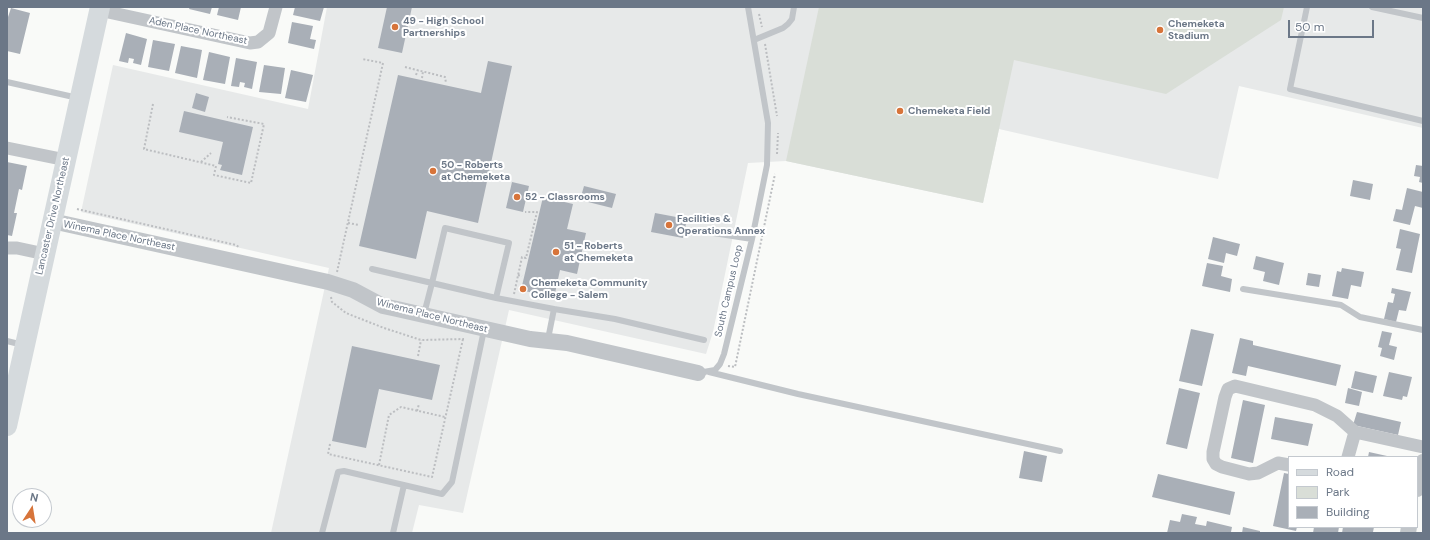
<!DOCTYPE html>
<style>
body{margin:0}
#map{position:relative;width:1430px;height:540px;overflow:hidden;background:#f9faf8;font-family:"DM Sans",sans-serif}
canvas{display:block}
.frame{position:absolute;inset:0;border:8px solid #6b7787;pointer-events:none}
.legend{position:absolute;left:1288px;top:456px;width:130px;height:72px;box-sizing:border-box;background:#fff;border:1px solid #c4c9cf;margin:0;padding:5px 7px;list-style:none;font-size:12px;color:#6b7787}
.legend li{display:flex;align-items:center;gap:8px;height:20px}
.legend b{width:20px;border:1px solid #c4c9cf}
.north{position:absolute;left:12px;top:488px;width:40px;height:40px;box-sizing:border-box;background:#fff;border:1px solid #c4c9cf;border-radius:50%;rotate:12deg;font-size:11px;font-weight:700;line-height:16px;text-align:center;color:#6b7787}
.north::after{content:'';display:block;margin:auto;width:14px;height:18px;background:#d7743a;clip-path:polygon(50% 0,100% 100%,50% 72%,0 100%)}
.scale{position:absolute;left:1288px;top:20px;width:86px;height:18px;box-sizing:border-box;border:2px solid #6b7787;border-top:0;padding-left:5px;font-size:12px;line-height:14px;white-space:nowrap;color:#6b7787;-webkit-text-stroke:3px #fff;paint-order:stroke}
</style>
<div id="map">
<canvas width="1430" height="540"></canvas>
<div class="frame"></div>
<ul class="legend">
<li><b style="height:5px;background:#d5dadd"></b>Road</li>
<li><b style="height:11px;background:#d9ded7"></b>Park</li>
<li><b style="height:11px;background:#a9afb7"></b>Building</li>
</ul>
<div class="north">N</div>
<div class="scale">50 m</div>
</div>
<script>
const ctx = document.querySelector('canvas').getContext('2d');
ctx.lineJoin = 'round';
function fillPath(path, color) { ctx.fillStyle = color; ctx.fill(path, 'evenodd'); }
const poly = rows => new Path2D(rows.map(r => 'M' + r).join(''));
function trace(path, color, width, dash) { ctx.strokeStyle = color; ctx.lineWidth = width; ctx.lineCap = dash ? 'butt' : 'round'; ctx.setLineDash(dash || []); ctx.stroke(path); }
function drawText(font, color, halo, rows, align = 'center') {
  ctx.font = font + ' "DM Sans",sans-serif'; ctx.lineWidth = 4; ctx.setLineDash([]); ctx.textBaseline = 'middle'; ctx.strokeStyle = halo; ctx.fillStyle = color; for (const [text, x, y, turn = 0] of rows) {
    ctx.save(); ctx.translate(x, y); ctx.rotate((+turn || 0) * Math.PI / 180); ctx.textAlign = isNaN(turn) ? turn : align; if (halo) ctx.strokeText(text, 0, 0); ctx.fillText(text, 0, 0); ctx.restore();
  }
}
fillPath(poly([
 [327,7,1423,7,1423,128,1239,86,1218,179,999,129,983,203,786,161,748,163,713,332,706,354,509,310,463,513,419,505,412,533,271,533,329,268,81,212,113,65,308,109]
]), '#e7e9e9');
fillPath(poly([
 [819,7,1284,7,1281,20,1166,94,1014,60,983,203,786,161]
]), '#d9ded7');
fillPath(poly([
 [190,7,212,7,210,14,189,9],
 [219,7,241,7,238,20,217,15],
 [295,7,324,7,320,21,293,15],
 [387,7,412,7,402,53,378,48],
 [11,8,30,13,20,54,7,51,7,20],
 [292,22,313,26,310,39,316,40,314,49,288,43],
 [126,33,147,39,141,65,133,63,134,59,129,58,128,63,119,61],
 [153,40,175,44,169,71,148,67],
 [181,46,202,50,197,78,175,73],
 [209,52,230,57,225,84,203,80],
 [236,58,257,62,252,89,244,87,245,83,240,82,239,87,231,86],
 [488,61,512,66,478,223,427,211,416,259,359,246,398,75,481,93],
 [264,65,285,68,281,94,259,92],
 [291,70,313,75,306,102,285,98],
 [196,93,209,97,205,112,192,108],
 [184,111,253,127,242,175,220,170,222,165,218,164,223,142,179,132],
 [7,162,27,166,22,190,19,189,14,213,17,213,12,236,7,235],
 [1416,165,1423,166,1423,183,1419,182,1420,177,1414,176],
 [1353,180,1373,184,1370,200,1350,196],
 [512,182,529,186,523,212,506,208],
 [584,186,616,194,612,208,580,200],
 [1407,188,1423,192,1423,208,1415,206,1410,225,1393,221,1396,209,1402,210],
 [543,197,573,204,567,229,586,233,577,274,560,270,554,298,521,290],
 [655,213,687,219,683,238,651,232],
 [1400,229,1420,234,1412,273,1396,270,1401,249,1396,248],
 [1213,237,1240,244,1237,256,1226,253,1224,263,1208,259],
 [1256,256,1284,263,1279,285,1263,281,1265,272,1253,269],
 [1207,263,1223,266,1221,276,1232,279,1230,292,1202,286],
 [1342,268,1364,272,1361,287,1351,285,1348,299,1332,296,1337,271,1341,272],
 [1308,273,1321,275,1319,287,1306,285],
 [1392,288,1411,292,1406,311,1399,310,1396,322,1384,319,1388,302,1393,303,1395,294,1391,293],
 [1191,329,1214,334,1202,386,1179,381],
 [1382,331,1392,333,1389,345,1397,347,1394,360,1380,356,1382,348,1378,347],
 [1240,338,1253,341,1253,345,1341,365,1336,386,1248,366,1246,376,1232,373],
 [352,346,440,365,432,400,379,389,366,448,332,441],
 [1355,371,1377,376,1373,393,1351,388],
 [1389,372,1412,377,1407,397,1403,396,1402,400,1383,396],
 [1179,388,1200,393,1187,449,1166,444],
 [1348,388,1362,392,1359,406,1345,403],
 [1243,400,1265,405,1253,463,1231,458],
 [1357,412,1401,422,1398,435,1353,425],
 [1275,417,1313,424,1308,446,1271,439],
 [1024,451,1047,456,1042,482,1019,478],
 [1369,452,1387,456,1387,457,1368,457],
 [1284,473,1289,474,1289,527,1297,527,1296,531,1273,526],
 [1158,474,1235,492,1230,515,1152,497],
 [1182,514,1197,517,1195,524,1206,526,1207,521,1232,527,1231,532,1234,533,1167,533,1170,520,1180,522],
 [1243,527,1260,531,1260,533,1242,533],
 [1314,527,1339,527,1338,533,1313,533],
 [1343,527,1374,527,1373,532,1377,533,1342,533]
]), '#a9afb7');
trace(poly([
 [759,14,762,27],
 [765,44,777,116],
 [405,67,445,77,446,83],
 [416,75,418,70],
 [422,78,423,71],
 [153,104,144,149,216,166,214,175,251,183,264,124,227,117],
 [777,154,778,133],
 [201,162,211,153],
 [77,209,236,245,240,248],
 [348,223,359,225],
 [337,272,383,63,362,59],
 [518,275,522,276],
 [514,294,522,257,526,258,537,212,525,212],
 [331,297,332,302,346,313,384,328,421,340,464,339],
 [418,356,421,340],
 [728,366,735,367,775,174],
 [417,411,419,404],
 [330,444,328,454,432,477,463,339],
 [379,465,389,415,401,407,445,417]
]), '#bcbec1', 2, [2, 2]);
trace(poly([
 [1307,7,1290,89,1423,121],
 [1372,7,1423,18],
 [754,40,783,28,788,24,792,19,794,7],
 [7,82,78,98],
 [445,228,509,243,496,298,432,283,445,228],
 [713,233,752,239],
 [372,269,432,283,424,314],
 [1243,289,1341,305,1360,317,1423,330],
 [496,298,554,309,548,339],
 [554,309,615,319,704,340],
 [7,341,23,345],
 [709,372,798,394,1060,451],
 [698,373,715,370,720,364,724,354,752,239,767,165,768,123,748,7],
 [322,533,338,472,344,471,442,494,452,482,484,330],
 [393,533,404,485]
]), '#c1c5c9', 6);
trace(poly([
 [99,10,250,43,258,42,269,33,276,7],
 [7,148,66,160],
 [7,248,17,248,45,254],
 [1348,457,1355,432],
 [1289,465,1278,463,1258,473,1249,474,1222,467,1216,464,1213,459,1213,452,1225,397,1228,389,1235,386,1315,405,1337,416,1355,432,1423,447]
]), '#c1c5c9', 13);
trace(poly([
 [52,221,328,282,353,290,383,306,397,309,530,339,567,343,698,373],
 [1417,489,1423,462],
 [1408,533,1409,527]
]), '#c1c5c9', 16);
trace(poly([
 [7,426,100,7]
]), '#d5dadd', 20);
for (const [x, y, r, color] of [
 [395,27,4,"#d7743a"],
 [1160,30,4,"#d7743a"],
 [900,111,4,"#d7743a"],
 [433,171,4,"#d7743a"],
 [517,197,4,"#d7743a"],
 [669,225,4,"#d7743a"],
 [556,252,4,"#d7743a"],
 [523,289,4,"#d7743a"]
]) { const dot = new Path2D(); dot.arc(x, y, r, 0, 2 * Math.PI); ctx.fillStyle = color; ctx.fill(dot); trace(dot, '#fff', 1.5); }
drawText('bold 10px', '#6b7787', '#fff', [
 ["49 - High School",403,21],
 ["Partnerships",403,33],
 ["Chemeketa",1168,24],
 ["Stadium",1168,36],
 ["Chemeketa Field",908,111],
 ["50 - Roberts",441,165],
 ["at Chemeketa",441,177],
 ["52 - Classrooms",525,197],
 ["Facilities &",677,219],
 ["Operations Annex",677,231],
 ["51 - Roberts",564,246],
 ["at Chemeketa",564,258],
 ["Chemeketa Community",531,283],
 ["College - Salem",531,295]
], 'left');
drawText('10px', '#6b7787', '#fff', [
 ["Aden Place Northeast",198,31,12],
 ["Lancaster Drive Northeast",53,216,-77],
 ["Winema Place Northeast",119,236,12],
 ["South Campus Loop",729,291,-77],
 ["Winema Place Northeast",432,316,14]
]);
</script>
